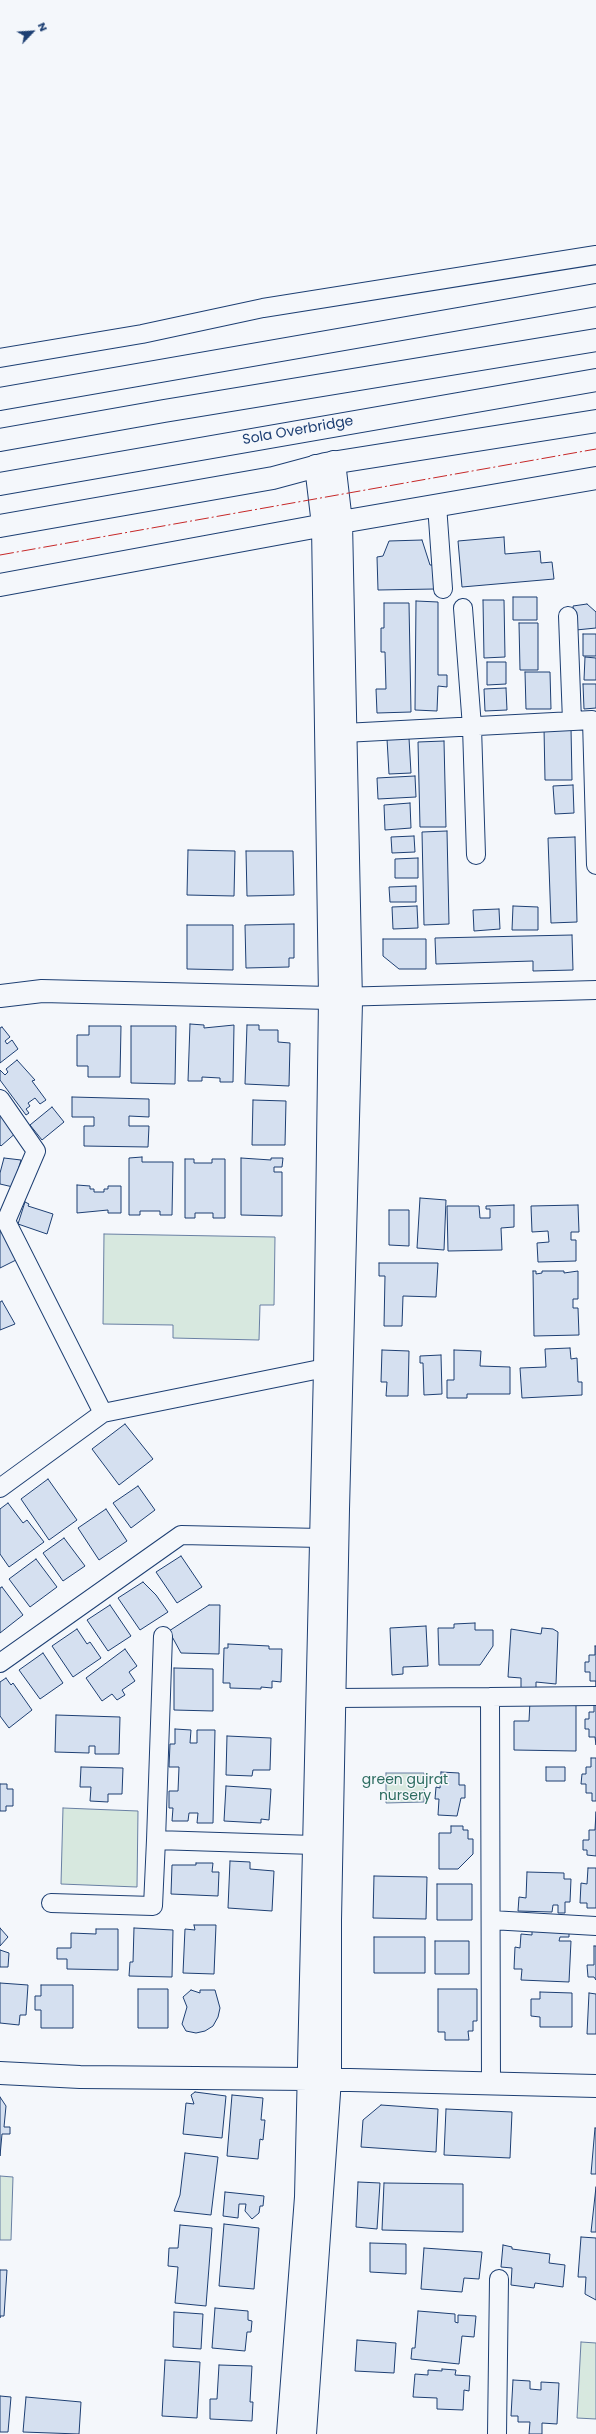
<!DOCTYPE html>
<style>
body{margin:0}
#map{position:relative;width:596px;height:2434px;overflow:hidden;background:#f4f7fb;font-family:Poppins,sans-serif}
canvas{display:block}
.north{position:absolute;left:12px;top:12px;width:40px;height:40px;-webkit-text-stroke:3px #f4f7fb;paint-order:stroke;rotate:65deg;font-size:11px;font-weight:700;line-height:16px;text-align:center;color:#1d3f73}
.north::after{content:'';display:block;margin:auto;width:14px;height:18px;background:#1d3f73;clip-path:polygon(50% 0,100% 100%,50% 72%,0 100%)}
</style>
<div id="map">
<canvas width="596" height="2434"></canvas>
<div class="north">N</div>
</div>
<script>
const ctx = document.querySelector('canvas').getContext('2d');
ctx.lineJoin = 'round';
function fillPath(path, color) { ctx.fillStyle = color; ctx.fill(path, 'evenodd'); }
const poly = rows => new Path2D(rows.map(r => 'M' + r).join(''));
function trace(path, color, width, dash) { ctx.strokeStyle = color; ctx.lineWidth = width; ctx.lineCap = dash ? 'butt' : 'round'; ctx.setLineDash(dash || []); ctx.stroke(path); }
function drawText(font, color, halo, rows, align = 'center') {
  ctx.font = font + ' Poppins,sans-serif'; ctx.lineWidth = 3; ctx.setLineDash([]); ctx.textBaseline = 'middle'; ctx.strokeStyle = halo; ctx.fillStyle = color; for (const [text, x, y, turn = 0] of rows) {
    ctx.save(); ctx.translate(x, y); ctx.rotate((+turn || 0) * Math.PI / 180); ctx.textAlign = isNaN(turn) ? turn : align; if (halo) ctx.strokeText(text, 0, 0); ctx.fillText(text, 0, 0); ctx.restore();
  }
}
const green = poly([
 [104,1234,275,1237,274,1305,260,1305,259,1340,173,1338,173,1325,103,1324,104,1234],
 [386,1773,424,1773,424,1802,386,1803,386,1773],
 [63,1808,138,1811,137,1887,61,1884,63,1808],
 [0,2176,13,2177,11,2240,0,2240,0,2176],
 [581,2342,596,2343,596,2419,577,2418,581,2342]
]);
fillPath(green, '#d7e8df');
trace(green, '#687fa3', 1);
const building = poly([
 [504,537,505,554,540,551,541,563,552,562,554,579,462,587,458,541,504,537],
 [422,540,430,565,434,565,435,589,378,590,377,557,383,556,389,541,422,540],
 [513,597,537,597,537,620,513,620,513,597],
 [483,600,504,600,505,657,484,658,483,600],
 [416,601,438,602,438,675,447,675,447,687,438,686,437,711,415,710,416,601],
 [384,603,409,603,411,712,377,713,376,689,386,689,385,652,381,652,381,628,384,628,384,603],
 [587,604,596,612,596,628,576,630,573,606,587,604],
 [519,623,538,623,538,670,520,670,519,623],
 [583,634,596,634,596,656,583,656,583,634],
 [585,657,596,658,596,680,584,680,585,657],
 [487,662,506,662,506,684,487,685,487,662],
 [525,672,550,672,551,709,526,709,525,672],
 [583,684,596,684,596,708,584,709,583,684],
 [506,688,507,710,485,711,484,689,506,688],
 [544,728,571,728,572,780,545,780,544,728],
 [409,738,411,773,389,774,387,739,409,738],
 [444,741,446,827,420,827,418,742,444,741],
 [415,776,416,797,378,799,377,778,415,776],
 [573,785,574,813,555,814,553,786,573,785],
 [410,803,411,828,385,830,384,805,410,803],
 [447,831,449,924,424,925,422,832,447,831],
 [414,836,415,852,392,853,391,837,414,836],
 [575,837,577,922,551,923,548,838,575,837],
 [188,850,235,851,234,896,187,895,188,850],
 [246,851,293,851,294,895,247,896,246,851],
 [418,858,418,878,395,878,395,859,418,858],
 [416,886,416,902,390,902,389,887,416,886],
 [417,906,418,928,393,929,392,907,417,906],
 [513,906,538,907,538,930,512,930,513,906],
 [499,909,500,929,474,931,473,910,499,909],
 [294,924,294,958,289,958,289,967,246,968,245,925,294,924],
 [187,925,233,925,233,970,187,969,187,925],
 [572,935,573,970,533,971,533,961,436,964,435,938,572,935],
 [383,939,426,939,426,969,399,969,383,956,383,939],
 [190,1024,204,1025,204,1028,234,1025,233,1082,220,1082,220,1078,202,1077,202,1081,188,1081,190,1024],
 [247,1025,259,1025,259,1030,278,1030,278,1042,290,1043,289,1086,245,1084,247,1025],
 [89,1026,121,1026,120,1077,88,1077,88,1066,77,1066,77,1035,89,1035,89,1026],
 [131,1026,176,1026,175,1084,131,1083,131,1026],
 [2,1027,10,1037,5,1041,7,1044,12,1040,18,1049,0,1063,0,1028,2,1027],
 [17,1060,35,1080,32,1081,46,1100,40,1104,35,1098,28,1103,30,1106,26,1109,29,1113,26,1115,0,1080,0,1070,5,1075,8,1072,6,1069,17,1060],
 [72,1097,149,1099,149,1117,129,1116,129,1126,149,1126,148,1147,84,1146,84,1126,94,1126,94,1117,72,1117,72,1097],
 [253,1100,286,1101,285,1145,252,1145,253,1100],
 [52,1107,64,1122,42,1140,30,1125,52,1107],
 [0,1110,18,1131,1,1146,0,1145,0,1110],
 [142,1157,142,1162,173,1162,172,1215,160,1215,160,1211,140,1211,140,1215,129,1215,129,1158,142,1157],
 [4,1158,21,1160,13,1187,0,1184,0,1173,4,1158],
 [241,1158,271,1160,271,1158,283,1158,282,1167,274,1167,274,1172,282,1172,282,1216,241,1215,241,1158],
 [185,1159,194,1159,194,1163,212,1163,212,1159,225,1159,225,1218,213,1218,213,1213,195,1213,195,1218,185,1218,185,1159],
 [77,1185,90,1186,90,1189,94,1189,94,1192,104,1192,104,1189,108,1189,108,1186,121,1186,121,1213,108,1213,108,1210,77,1213,77,1185],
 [420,1198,446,1200,444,1250,417,1248,420,1198],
 [25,1202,29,1204,28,1206,53,1214,47,1234,18,1224,25,1202],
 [514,1205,514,1227,501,1228,502,1250,448,1251,447,1206,479,1206,480,1218,490,1218,490,1209,486,1209,486,1206,514,1205],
 [578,1205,579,1232,571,1232,571,1240,576,1240,576,1261,538,1262,537,1243,549,1242,548,1231,532,1232,531,1206,578,1205],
 [389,1210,409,1210,409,1246,389,1245,389,1210],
 [5,1230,20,1258,0,1268,0,1232,5,1230],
 [379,1263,438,1263,436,1297,403,1296,402,1326,384,1326,385,1276,379,1276,379,1263],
 [533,1271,536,1271,536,1274,542,1273,542,1271,564,1271,564,1273,578,1271,578,1299,573,1299,573,1308,578,1308,579,1335,534,1336,533,1271],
 [2,1301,15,1324,0,1330,0,1302,2,1301],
 [570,1348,571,1359,577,1358,578,1382,582,1382,582,1395,522,1398,520,1368,546,1367,545,1349,570,1348],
 [382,1350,409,1351,408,1396,386,1396,387,1382,381,1382,382,1350],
 [454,1350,481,1351,480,1366,510,1367,510,1394,467,1394,467,1398,447,1398,447,1380,454,1380,454,1350],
 [441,1355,442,1394,424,1395,423,1363,420,1363,420,1356,441,1355],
 [125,1424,153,1459,119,1485,92,1449,125,1424],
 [48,1479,77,1520,49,1540,21,1499,48,1479],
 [138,1486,155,1510,131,1528,113,1503,138,1486],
 [8,1503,23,1523,27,1520,44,1542,9,1567,0,1554,0,1509,8,1503],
 [106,1509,127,1541,99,1560,78,1528,106,1509],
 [64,1538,85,1566,63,1581,43,1553,64,1538],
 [181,1556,202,1587,177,1603,156,1572,181,1556],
 [36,1559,57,1587,30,1607,9,1579,36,1559],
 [143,1582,156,1595,168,1612,140,1630,118,1598,143,1582],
 [2,1587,23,1615,0,1633,0,1588,2,1587],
 [110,1605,131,1636,108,1651,87,1620,110,1605],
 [209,1605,220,1605,219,1654,181,1653,169,1631,209,1605],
 [475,1623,475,1630,493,1630,493,1646,480,1665,439,1665,438,1628,454,1628,454,1624,475,1623],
 [426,1626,428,1666,403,1667,403,1674,392,1675,390,1628,426,1626],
 [542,1628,553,1629,558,1632,556,1684,536,1682,536,1694,521,1693,521,1678,508,1677,511,1629,541,1634,542,1628],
 [77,1629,87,1644,90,1642,101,1658,73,1677,52,1646,77,1629],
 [228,1644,269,1646,269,1649,282,1649,281,1682,272,1681,272,1688,261,1687,261,1689,230,1688,230,1683,223,1683,224,1648,228,1648,228,1644],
 [595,1646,596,1646,596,1688,596,1681,590,1681,590,1672,585,1672,585,1662,589,1662,589,1655,595,1655,595,1646],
 [125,1649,137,1666,129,1672,135,1681,122,1690,125,1695,117,1700,112,1694,102,1701,86,1678,125,1649],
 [43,1653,63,1683,40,1699,19,1670,43,1653],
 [174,1668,213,1669,213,1711,174,1710,174,1668],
 [6,1678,11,1685,13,1683,32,1710,9,1728,0,1716,0,1682,6,1678],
 [530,1701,576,1702,576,1751,514,1750,514,1721,529,1721,530,1701],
 [594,1702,596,1702,596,1745,595,1737,589,1737,589,1729,585,1729,585,1719,589,1719,589,1712,594,1712,594,1702],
 [56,1715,120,1717,119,1754,95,1754,95,1746,89,1746,89,1753,55,1752,56,1715],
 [175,1729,191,1730,190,1743,197,1743,197,1730,215,1730,213,1823,197,1823,198,1813,189,1813,188,1821,172,1821,173,1808,169,1808,169,1791,178,1791,179,1767,169,1767,170,1744,175,1744,175,1729],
 [227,1736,271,1738,270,1770,253,1770,252,1776,226,1775,227,1736],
 [591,1758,596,1758,596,1801,592,1801,592,1793,586,1793,586,1784,581,1784,582,1774,586,1774,586,1767,591,1767,591,1758],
 [81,1767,123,1768,122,1794,108,1794,108,1802,90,1801,91,1787,80,1787,81,1767],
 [546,1767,565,1767,565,1781,546,1781,546,1767],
 [441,1772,459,1773,459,1785,465,1785,465,1798,461,1798,457,1816,438,1815,439,1799,435,1799,436,1787,440,1788,441,1772],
 [0,1784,7,1784,7,1789,13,1789,13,1806,6,1806,6,1811,0,1811,0,1784],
 [226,1786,271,1789,269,1820,261,1819,261,1823,224,1821,226,1786],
 [596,1812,596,1856,587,1855,587,1850,583,1850,583,1840,589,1840,589,1830,595,1830,596,1812],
 [451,1826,463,1826,463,1830,468,1830,468,1839,473,1839,473,1854,458,1869,439,1869,439,1833,451,1833,451,1826],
 [230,1861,250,1862,250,1869,274,1871,272,1911,228,1908,230,1861],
 [196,1863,213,1863,212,1872,219,1872,218,1896,171,1894,172,1865,196,1865,196,1863],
 [588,1868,596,1868,596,1908,587,1908,587,1903,580,1903,581,1883,587,1884,588,1868],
 [527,1872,564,1873,564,1879,571,1879,570,1902,565,1902,565,1913,558,1913,558,1905,553,1905,552,1912,518,1911,519,1897,526,1898,527,1872],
 [374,1876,427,1877,426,1919,373,1918,374,1876],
 [437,1884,472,1884,472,1920,437,1920,437,1884],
 [194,1925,216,1925,214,1974,183,1973,185,1929,195,1930,194,1925],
 [0,1928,8,1937,0,1946,0,1928],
 [134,1928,173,1930,172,1977,129,1976,130,1962,133,1962,134,1928],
 [96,1929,118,1929,118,1970,67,1969,67,1959,57,1959,57,1948,71,1948,71,1933,96,1934,96,1929],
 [532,1931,569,1933,569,1937,560,1937,559,1941,571,1941,569,1982,521,1980,522,1969,514,1969,515,1947,520,1948,521,1934,532,1935,532,1931],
 [374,1937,425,1937,425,1973,374,1973,374,1937],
 [435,1941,469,1941,469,1974,435,1974,435,1941],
 [594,1946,596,1946,596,1980,594,1977,588,1977,587,1965,594,1965,594,1946],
 [0,1950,9,1953,8,1967,0,1967,0,1950],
 [0,1983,28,1985,26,2015,20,2015,19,2025,0,2023,0,1983],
 [41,1985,73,1985,73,2028,41,2028,41,2010,35,2010,35,1996,41,1996,41,1985],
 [138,1989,168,1989,168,2028,138,2028,138,1989],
 [438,1989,477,1989,477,2021,473,2021,473,2031,468,2031,469,2040,445,2040,445,2032,438,2032,438,1989],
 [191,1990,200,1993,200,1990,215,1990,220,2008,218,2017,213,2026,205,2031,196,2033,186,2031,182,2024,187,2007,183,1997,191,1990],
 [540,1992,572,1993,572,2027,540,2027,540,2017,531,2016,531,1999,540,1999,540,1992],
 [589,1993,596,1994,596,2034,587,2034,589,1993],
 [195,2092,226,2096,222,2138,183,2134,186,2103,194,2104,191,2095,195,2092],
 [232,2095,263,2098,261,2120,265,2120,263,2140,260,2139,258,2159,227,2156,232,2095],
 [0,2097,6,2106,4,2127,10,2127,10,2134,2,2134,0,2156,0,2097],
 [381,2105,438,2109,436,2152,361,2147,363,2120,381,2105],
 [446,2109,512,2112,510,2158,444,2155,446,2109],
 [595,2128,596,2128,596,2174,591,2174,595,2128],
 [185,2153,218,2157,211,2215,174,2211,180,2195,185,2153],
 [358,2182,380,2183,377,2229,356,2227,358,2182],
 [384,2183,463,2184,463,2232,382,2230,384,2183],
 [596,2187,596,2232,591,2232,596,2187],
 [225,2192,264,2196,263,2206,260,2206,259,2213,252,2219,245,2211,246,2204,239,2204,238,2218,223,2216,225,2192],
 [224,2224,259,2228,254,2289,219,2286,224,2224],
 [180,2225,212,2228,206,2306,175,2303,178,2267,168,2266,169,2248,178,2248,180,2225],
 [581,2237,596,2238,596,2300,585,2294,586,2277,578,2277,581,2237],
 [370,2243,406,2244,406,2274,370,2272,370,2243],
 [503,2245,512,2247,512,2249,550,2254,549,2263,565,2265,563,2287,535,2283,534,2288,511,2285,512,2268,501,2267,503,2245],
 [424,2248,482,2252,479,2279,464,2278,462,2292,421,2289,424,2248],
 [0,2270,7,2270,4,2316,0,2316,0,2318,0,2270],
 [215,2308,248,2311,248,2320,252,2321,251,2332,247,2332,245,2351,212,2348,215,2308],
 [418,2311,455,2314,455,2322,458,2323,458,2315,476,2316,474,2337,462,2336,459,2364,411,2359,412,2348,415,2348,418,2311],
 [174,2312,203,2314,201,2349,173,2347,174,2312],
 [357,2340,396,2343,394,2373,355,2371,357,2340],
 [165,2360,200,2362,197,2418,162,2416,165,2360],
 [219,2365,252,2366,250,2402,253,2402,252,2421,210,2419,210,2399,217,2399,219,2365],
 [442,2369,456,2370,455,2375,470,2376,469,2391,464,2390,463,2410,437,2409,437,2398,413,2397,415,2374,428,2375,428,2370,442,2371,442,2369],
 [513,2380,530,2381,530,2389,541,2390,541,2382,559,2383,557,2424,542,2423,542,2434,529,2434,530,2422,518,2422,518,2416,511,2416,513,2380],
 [0,2396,11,2397,8,2432,0,2432,0,2396],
 [26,2397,81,2402,79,2434,23,2432,26,2397]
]);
fillPath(building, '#d5e0f0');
trace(building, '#1d3f73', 1);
const street = poly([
 [0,358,142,334,263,308,596,255],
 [437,505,443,589],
 [463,608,472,727,476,855],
 [568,616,572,721],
 [344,733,592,720,596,865],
 [337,997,596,990],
 [0,1099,36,1151,6,1221,103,1413,325,1368],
 [0,1488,103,1413],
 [0,1663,181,1535,321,1538],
 [490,1697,596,1696],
 [335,1698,490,1697,491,2083],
 [156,1840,163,1636],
 [51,1903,153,1906,156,1840,314,1845],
 [491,1920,596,1926],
 [497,2434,499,2279]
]);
const secondary = poly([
 [0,585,341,522,596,478],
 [0,996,42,991,330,998],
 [0,2073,80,2077,309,2079,596,2086],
 [288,2434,306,2197,325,1368,330,998,323,525,316,466],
 [305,2434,330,2079,330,1920,338,1509,351,1002,341,522,334,462]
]);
const primary = poly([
 [0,399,596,295],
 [0,526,273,478,325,464,596,421]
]);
const highway = poly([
 [0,440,164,411,596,340],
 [0,484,596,380]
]);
trace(street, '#1d3f73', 20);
trace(secondary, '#1d3f73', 24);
trace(primary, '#1d3f73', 24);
trace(highway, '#1d3f73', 24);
trace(street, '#f4f7fb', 18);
trace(secondary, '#f4f7fb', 22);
trace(primary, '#f4f7fb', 22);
trace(highway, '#f4f7fb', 22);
trace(poly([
 [0,555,596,449]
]), '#c62828', 1, [14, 3, 2, 3]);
drawText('14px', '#1d3f73', '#f4f7fb', [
 ["Sola Overbridge",298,431,-10]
]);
drawText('14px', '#2c6c60', '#f4f7fb', [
 ["green gujrat",405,1780],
 ["nursery",405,1796]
]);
</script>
